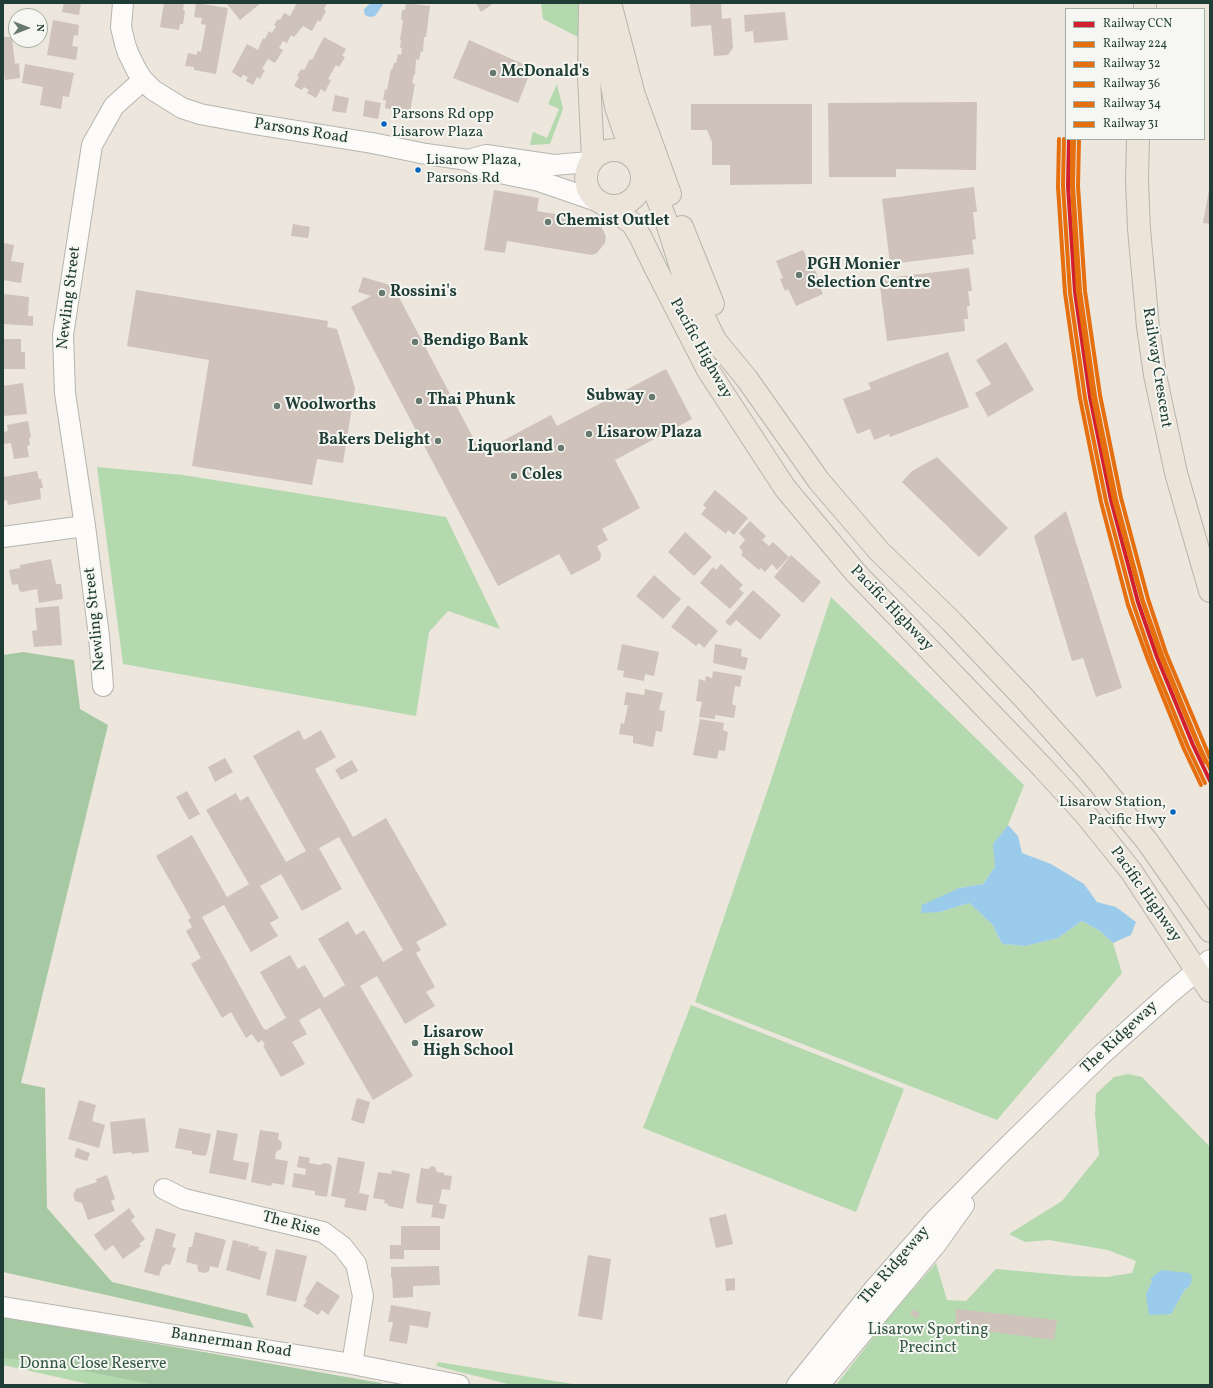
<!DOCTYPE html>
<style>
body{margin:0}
#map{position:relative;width:1213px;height:1388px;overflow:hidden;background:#ece6dc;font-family:Vollkorn,serif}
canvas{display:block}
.frame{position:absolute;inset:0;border:4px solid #1f3d34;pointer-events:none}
.legend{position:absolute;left:1065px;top:8px;width:140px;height:132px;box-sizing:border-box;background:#f6f6f2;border:1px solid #a0aca6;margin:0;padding:5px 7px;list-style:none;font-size:12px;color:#1f3d34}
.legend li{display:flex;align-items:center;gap:8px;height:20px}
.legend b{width:20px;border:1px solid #a0aca6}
.north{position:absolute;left:8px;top:8px;width:40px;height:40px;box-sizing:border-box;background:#f6f6f2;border:1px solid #a0aca6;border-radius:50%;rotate:90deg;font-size:11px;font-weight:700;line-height:16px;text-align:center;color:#1f3d34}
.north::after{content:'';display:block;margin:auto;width:14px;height:18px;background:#67786f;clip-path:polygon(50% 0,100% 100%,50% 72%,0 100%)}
</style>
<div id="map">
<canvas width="1213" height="1388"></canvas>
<div class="frame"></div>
<ul class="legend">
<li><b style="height:5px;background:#d11f2f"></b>Railway CCN</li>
<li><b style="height:5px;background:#e56e0f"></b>Railway 224</li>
<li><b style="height:5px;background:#e56e0f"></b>Railway 32</li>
<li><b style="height:5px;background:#e56e0f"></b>Railway 36</li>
<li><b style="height:5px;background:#e56e0f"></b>Railway 34</li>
<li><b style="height:5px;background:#e56e0f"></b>Railway 31</li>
</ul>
<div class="north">N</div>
</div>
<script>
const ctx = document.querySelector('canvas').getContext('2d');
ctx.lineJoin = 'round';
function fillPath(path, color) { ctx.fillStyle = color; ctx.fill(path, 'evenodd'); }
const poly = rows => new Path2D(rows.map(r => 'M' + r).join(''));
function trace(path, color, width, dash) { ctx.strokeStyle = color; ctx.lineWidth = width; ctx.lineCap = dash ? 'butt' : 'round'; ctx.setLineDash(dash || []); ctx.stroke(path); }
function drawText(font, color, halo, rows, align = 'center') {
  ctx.font = font + ' Vollkorn,serif'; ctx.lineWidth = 4; ctx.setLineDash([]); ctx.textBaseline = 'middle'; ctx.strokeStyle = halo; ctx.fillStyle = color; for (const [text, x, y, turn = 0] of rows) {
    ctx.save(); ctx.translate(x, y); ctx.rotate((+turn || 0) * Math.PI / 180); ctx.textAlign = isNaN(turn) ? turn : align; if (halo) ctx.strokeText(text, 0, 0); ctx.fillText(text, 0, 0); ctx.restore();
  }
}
fillPath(poly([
 [541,3,579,3,578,37,543,19],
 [557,84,563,109,550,144,530,145,533,132,547,138,559,109,548,104],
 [97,467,183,475,446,517,500,629,448,611,429,632,416,716,123,664],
 [831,597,1024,785,1008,825,994,844,995,867,983,884,959,888,940,912,969,903,992,924,1002,944,1025,946,1058,938,1082,921,1100,931,1113,943,1122,973,997,1120,695,1002,771,780],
 [691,1005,904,1089,856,1212,643,1128],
 [1128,1074,1142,1077,1210,1147,1210,1385,836,1385,890,1316,936,1263,947,1300,966,1301,996,1269,1073,1276,1107,1277,1132,1273,1136,1261,1108,1250,1049,1240,1025,1242,1009,1234,1062,1201,1099,1155,1095,1114,1096,1094,1114,1077],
 [1152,1281,1191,1284,1184,1291,1170,1315,1146,1294],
 [3,1330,317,1385,93,1385,3,1365],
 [438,1362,579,1385,512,1385,436,1366]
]), '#b4d9af');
fillPath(poly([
 [23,652,74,660,80,709,108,725,21,1083,45,1088,47,1208,112,1282,247,1314,254,1328,3,1272,3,655],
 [3,1317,381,1383,383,1385,154,1385,41,1362,3,1358]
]), '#a6c9a4');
fillPath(poly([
 [371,3,384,3,375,16,370,17,365,15,364,11,364,9],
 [1008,825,1018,836,1022,853,1051,864,1084,884,1097,902,1116,907,1136,922,1131,935,1113,943,1100,931,1082,921,1058,938,1025,946,1002,944,992,924,969,903,940,912,921,913,922,905,944,895,959,888,983,884,995,867,993,844],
 [1161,1270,1189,1273,1192,1276,1191,1284,1184,1291,1171,1314,1149,1315,1146,1294,1152,1281,1150,1279]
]), '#9bcbea');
fillPath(poly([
 [64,3,81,3,79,15,62,12],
 [164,3,184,3,183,10,185,11,183,24,180,24,179,30,160,27],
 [196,3,228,8,216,74,194,70,194,67,185,66,188,53,197,55,197,51,201,52,206,25,201,24,202,18,194,17],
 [228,3,261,3,240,20,227,4],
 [297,3,327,3,324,9,326,11,320,22,318,20,312,31,303,26,294,37,291,35,287,43,283,41,279,48,283,50,275,63,268,59,262,69,265,70,260,79,257,77,253,85,246,81,248,77,243,75,241,78,232,72,247,44,258,50,263,38,265,39,269,31,272,33,276,26,274,25,278,19,280,20,284,13,290,16],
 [406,3,430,6,426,37,424,37,423,52,421,51,419,60,416,59,415,75,414,74,412,83,415,84,410,112,399,111,400,108,395,107,394,110,385,108,386,100,383,100,385,89,387,90,391,69,392,70,394,63,396,63,398,54,401,55,402,48,400,48,401,40,400,40,403,20,401,20,402,10,405,10],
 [476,3,494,3,481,12],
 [690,3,721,3,722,19,731,18,733,48,728,55,714,56,711,25,691,27],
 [785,12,788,40,754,43,753,31,745,32,744,15],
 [53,20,79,25,78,36,74,35,72,46,78,47,76,60,47,55],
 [3,37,12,37,15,64,19,63,20,78,5,80,3,65],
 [324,37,346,49,342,56,345,57,339,67,336,65,328,79,331,80,325,92,321,89,316,98,307,93,309,90,304,87,302,90,294,86,299,77,297,76,301,69,304,70,310,59,312,60],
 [469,40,532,68,518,103,453,78],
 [25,64,74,73,69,97,63,96,61,109,40,105,43,87,22,83],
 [335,95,349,98,346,113,332,111],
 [365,100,381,103,378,119,363,116],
 [977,102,976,170,896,169,896,177,829,177,828,103],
 [691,104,812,104,812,184,730,185,730,165,712,165,712,142,707,130,691,130],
 [974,187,977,212,973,212,976,239,972,240,974,254,890,264,882,199],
 [494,190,539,198,537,211,592,220,600,225,604,232,606,237,605,243,597,253,592,255,507,241,505,253,484,250],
 [1209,190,1210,190,1210,224,1203,223],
 [293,224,310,227,308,238,291,236],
 [3,243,14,245,11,261,24,263,21,283,3,280],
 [803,250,808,260,810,259,812,263,820,282,818,283,823,294,796,306,788,289,785,291,780,279,783,278,776,261],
 [969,268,972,291,968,291,970,306,967,306,968,319,964,319,965,331,887,341,879,279],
 [363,277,393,286,478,447,486,442,489,448,551,415,557,426,666,369,692,419,615,460,640,508,602,529,608,540,597,546,601,554,600,560,571,575,559,554,498,586,351,307,371,296,358,292],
 [136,290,328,321,327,327,337,329,355,388,343,463,317,459,312,485,192,466,209,360,127,346],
 [5,294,29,297,28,316,33,316,33,326,3,324,3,296,4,296],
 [3,339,21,339,21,352,25,352,25,369,3,369],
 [1006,342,1034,390,988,417,975,393,991,384,976,360],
 [948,352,969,407,890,437,889,434,874,440,870,429,857,434,843,399,871,389,868,383],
 [23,383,27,414,3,416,3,386],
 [28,421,31,437,29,438,30,445,27,446,29,457,14,459,11,443,3,444,3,432,8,431,7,425],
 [937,457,1008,528,979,557,902,482,912,471],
 [37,471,39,479,41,479,43,488,40,488,41,499,8,505,7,500,3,501,3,485,4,485,3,477],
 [715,490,748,518,734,535,728,530,726,534,701,514,706,508,703,505],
 [1066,511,1122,688,1096,697,1083,658,1072,661,1034,536],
 [750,521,766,536,762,540,769,546,773,542,789,557,777,570,772,564,765,572,761,568,759,570,741,555,743,552,739,547,745,540,739,533],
 [685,532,712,557,694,576,668,552],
 [791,555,821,582,803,603,774,577],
 [51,559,56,584,61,584,63,599,39,603,37,589,22,592,19,590,18,584,12,585,9,570,20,568,20,565],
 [721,564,743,585,739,589,744,593,730,609,700,583,713,567,716,570],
 [654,575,681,599,663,619,636,596],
 [753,590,781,615,760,640,736,620,730,626,725,622],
 [688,605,718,631,704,648,699,643,696,646,671,627],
 [59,606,62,645,34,647,32,631,37,630,35,608],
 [622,644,659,652,654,676,645,674,644,681,623,677,624,671,617,670],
 [715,644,742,649,741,656,748,658,745,670,713,663],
 [713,671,742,676,740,687,735,686,732,704,736,706,734,718,715,715,715,719,699,717,702,702,696,701,699,679,705,681,706,676,712,678],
 [645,689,663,693,659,710,665,711,662,732,656,731,653,747,633,743,633,736,619,734,621,723,624,724,628,705,624,705,626,692,644,695],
 [700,719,724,723,723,730,728,732,725,751,719,750,717,759,693,755],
 [299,730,304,740,321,730,336,757,315,769,353,837,386,818,447,925,416,942,421,950,416,953,435,987,426,992,435,1006,405,1024,377,976,360,986,413,1076,373,1100,320,1008,299,1020,307,1034,292,1042,305,1064,281,1077,263,1046,265,1045,262,1040,258,1043,252,1034,246,1038,231,1012,222,1018,191,964,201,958,186,931,192,927,188,920,191,918,156,856,192,835,227,897,249,884,206,810,236,793,240,801,248,796,286,862,306,851,253,756],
 [339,837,403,950,383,962,364,930,356,935,348,921,318,939,345,985,324,998,305,965,298,969,290,955,260,972,286,1018,266,1030,263,1028,202,917,224,905,251,952,278,936,270,923,279,918,260,886,281,874,302,911,342,889,319,848],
 [225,758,233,772,215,782,208,767],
 [352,760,358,771,341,780,335,770],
 [187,791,200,814,189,820,176,797],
 [357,1098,370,1102,364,1124,351,1120],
 [79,1100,96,1105,92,1121,105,1125,99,1148,68,1139],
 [145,1118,149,1152,132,1154,131,1152,113,1154,110,1122],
 [179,1128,211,1134,207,1153,205,1156,192,1154,192,1151,175,1148],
 [217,1130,238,1134,233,1160,249,1163,246,1180,209,1173],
 [260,1130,279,1133,278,1140,280,1140,282,1144,281,1149,276,1152,275,1159,288,1161,284,1185,272,1183,271,1186,251,1182],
 [77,1148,90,1153,87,1161,74,1157],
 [299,1156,310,1158,309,1163,320,1165,324,1163,330,1164,332,1167,327,1197,315,1195,315,1191,292,1187,294,1173,305,1175,306,1169,297,1167],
 [338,1157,365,1162,359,1193,369,1195,366,1211,344,1207,346,1199,331,1196],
 [432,1166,435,1167,437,1172,444,1173,444,1175,452,1176,450,1190,442,1189,439,1203,447,1205,444,1219,431,1217,433,1205,417,1203,416,1200,421,1168,428,1169],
 [392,1170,410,1174,403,1209,388,1206,388,1204,384,1203,385,1200,373,1198,378,1172,391,1174],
 [107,1175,115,1199,111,1201,115,1211,88,1220,82,1203,75,1201,73,1195,76,1189,97,1182,96,1179],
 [129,1208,135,1217,131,1220,145,1239,139,1244,141,1246,123,1259,113,1245,105,1251,94,1235],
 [726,1214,733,1244,716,1248,709,1218],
 [401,1226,440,1226,440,1250,404,1250,404,1259,390,1259,390,1245,401,1245],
 [156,1228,176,1234,172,1247,176,1248,170,1265,166,1264,162,1267,159,1276,144,1272],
 [195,1232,226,1240,218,1268,210,1266,209,1271,205,1273,199,1272,197,1268,198,1265,186,1262,189,1247,192,1247],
 [233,1240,249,1244,248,1247,249,1247,250,1245,259,1247,258,1250,267,1252,260,1280,226,1270],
 [276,1249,307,1256,296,1302,266,1295],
 [588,1255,611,1259,602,1320,578,1316],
 [439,1266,440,1285,413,1286,413,1297,393,1298,392,1278,391,1278,391,1267],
 [735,1278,735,1290,726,1291,725,1279],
 [317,1281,340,1296,328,1315,322,1310,318,1315,303,1306,307,1301,305,1300],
 [391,1305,431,1312,428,1328,410,1325,407,1344,389,1341,393,1322,388,1322],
 [914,1309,920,1314,916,1319,910,1313],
 [956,1309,1057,1320,1054,1340,955,1327]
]), '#cfc2ba');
const minor = poly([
 [123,3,121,27,125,44,128,53,137,71,143,80,153,90,182,108,200,114,254,124,372,143,426,154,468,160,485,170,539,181,600,202],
 [468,160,486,155,554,165,590,162],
 [3,537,85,526],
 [103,686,99,636,85,526,65,393,63,335,92,145,114,106,143,80],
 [164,1189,184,1199,323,1232,342,1246,356,1264,363,1296,352,1364],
 [3,1307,352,1364,459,1385],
 [797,1385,875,1288,934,1221,1000,1154,1100,1056,1169,994,1210,960],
 [819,1385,937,1243,964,1205]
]);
const major = poly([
 [590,3,589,78,593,159],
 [610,3,634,95,670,194],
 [1145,9,1145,3],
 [602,16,607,60,616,107,633,157],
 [1138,139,1137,181,1139,229,1148,327,1155,375,1176,473,1210,591],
 '586 178a28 28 0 1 1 56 0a28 28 0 1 1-56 0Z',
 [637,162,651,182,668,226,683,274,715,340,747,379,819,481,879,551,952,622,1023,697,1090,772,1147,841,1210,931],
 [605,205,632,223,640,236,655,267,708,370,785,488,855,572,1043,768,1086,815,1131,871,1210,991],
 [682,227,713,304]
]);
trace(minor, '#b6b5ae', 22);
trace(major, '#b6b5ae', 24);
trace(minor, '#fcfbfa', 20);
trace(major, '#ece3d9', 22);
trace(poly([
 [1069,139,1068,186,1075,292,1090,397,1111,500,1138,602,1157,657,1193,745,1210,781]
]), '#d11f2f', 4);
trace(poly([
 [1064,139,1063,186,1070,293,1085,398,1106,501,1133,603,1152,659,1188,747,1205,783]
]), '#e56e0f', 4);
trace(poly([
 [1074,139,1073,186,1080,291,1095,396,1116,499,1143,601,1162,655,1198,743,1210,769]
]), '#e56e0f', 4);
trace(poly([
 [1059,139,1058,187,1065,293,1080,398,1101,502,1128,605,1148,660,1184,749,1201,785]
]), '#e56e0f', 4);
trace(poly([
 [1079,139,1078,186,1085,291,1100,395,1121,498,1148,599,1166,653,1210,758]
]), '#e56e0f', 4);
trace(poly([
 [1072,139,1072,186,1078,292,1093,397,1114,500,1142,600,1161,657,1205,762]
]), '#e56e0f', 4);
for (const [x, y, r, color] of [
 [493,73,4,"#67786f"],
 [384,124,3.5,"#0065bd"],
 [418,170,3.5,"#0065bd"],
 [548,222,4,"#67786f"],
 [799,275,4,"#67786f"],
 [382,293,4,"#67786f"],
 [415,342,4,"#67786f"],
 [652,397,4,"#67786f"],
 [419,401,4,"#67786f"],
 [277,406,4,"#67786f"],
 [589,434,4,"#67786f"],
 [438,441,4,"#67786f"],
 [561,448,4,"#67786f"],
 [514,476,4,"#67786f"],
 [1173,812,3.5,"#0065bd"],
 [415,1043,4,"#67786f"]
]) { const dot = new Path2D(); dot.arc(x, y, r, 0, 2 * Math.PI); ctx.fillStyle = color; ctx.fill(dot); trace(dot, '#f6f6f2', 1.5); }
drawText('15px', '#1f3d34', '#f6f6f2', [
 ["Parsons Rd opp",392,115],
 ["Lisarow Plaza",392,133],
 ["Lisarow Plaza,",426,161],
 ["Parsons Rd",426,179],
 ["Lisarow Station,",1166,803,"right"],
 ["Pacific Hwy",1166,821,"right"]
], 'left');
drawText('bold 16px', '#1f3d34', '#f6f6f2', [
 ["McDonald's",501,73],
 ["Chemist Outlet",556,222],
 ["PGH Monier",807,266],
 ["Selection Centre",807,284],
 ["Rossini's",390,293],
 ["Bendigo Bank",423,342],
 ["Subway",644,397,"right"],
 ["Thai Phunk",427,401],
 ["Woolworths",285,406],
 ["Lisarow Plaza",597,434],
 ["Bakers Delight",430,441,"right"],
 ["Liquorland",553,448,"right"],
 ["Coles",522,476],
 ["Lisarow",423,1034],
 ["High School",423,1052]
], 'left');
drawText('16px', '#1f3d34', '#f6f6f2', [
 ["Parsons Road",301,132,9],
 ["Newling Street",70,298,-83],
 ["Pacific Highway",700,349,61],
 ["Railway Crescent",1156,368,81],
 ["Pacific Highway",891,609,46],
 ["Newling Street",96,619,-96],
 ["Pacific Highway",1145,895,55],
 ["The Ridgeway",1120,1038,-43],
 ["The Rise",291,1225,15],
 ["The Ridgeway",895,1266,-49],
 ["Bannerman Road",231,1344,9]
]);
drawText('16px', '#345a45', '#f6f6f2', [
 ["Lisarow Sporting",928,1331],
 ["Precinct",928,1349],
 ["Donna Close Reserve",93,1365]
]);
</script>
